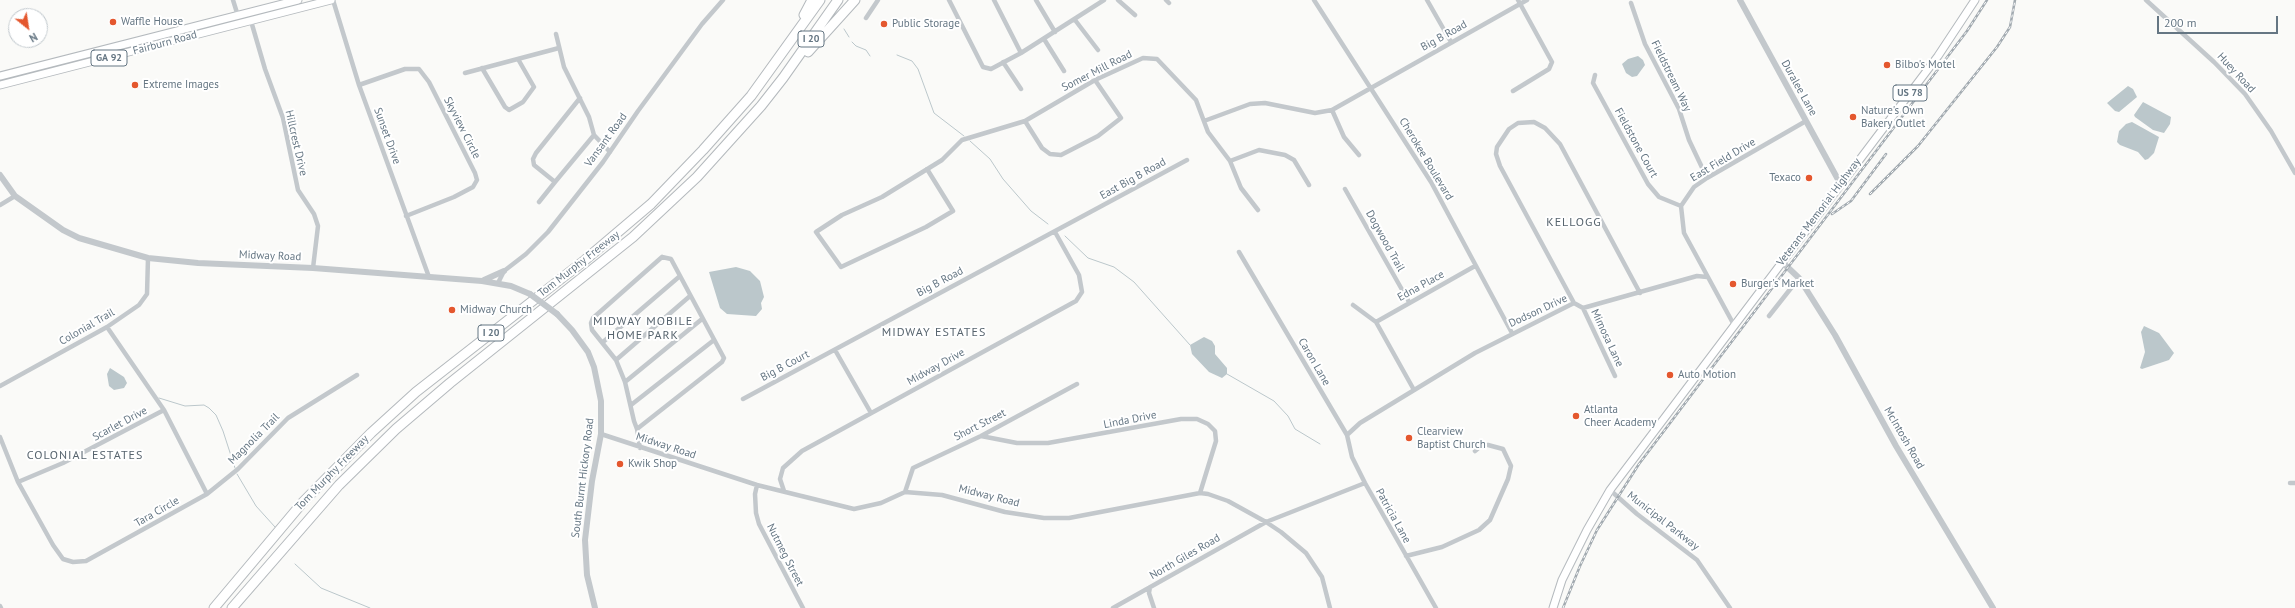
<!DOCTYPE html>
<style>
body{margin:0}
#map{position:relative;width:2295px;height:608px;overflow:hidden;background:#fafaf8;font-family:"PT Sans",sans-serif}
canvas{display:block}
.north{position:absolute;left:8px;top:8px;width:40px;height:40px;box-sizing:border-box;background:#fff;border:1px solid #c1c8cd;border-radius:50%;rotate:150deg;font-size:11px;font-weight:700;line-height:16px;text-align:center;color:#657683}
.north::after{content:'';display:block;margin:auto;width:14px;height:18px;background:#e4572e;clip-path:polygon(50% 0,100% 100%,50% 72%,0 100%)}
.scale{position:absolute;left:2157px;top:16px;width:121px;height:18px;box-sizing:border-box;border:2px solid #657683;border-top:0;padding-left:5px;font-size:12px;line-height:14px;white-space:nowrap;color:#657683;-webkit-text-stroke:3px #fff;paint-order:stroke}
</style>
<div id="map">
<canvas width="2295" height="608"></canvas>
<div class="north">N</div>
<div class="scale">200 m</div>
</div>
<script>
const ctx = document.querySelector('canvas').getContext('2d');
ctx.lineJoin = 'round';
function fillPath(path, color) { ctx.fillStyle = color; ctx.fill(path, 'evenodd'); }
const poly = rows => new Path2D(rows.map(r => 'M' + r).join(''));
function trace(path, color, width, dash) { ctx.strokeStyle = color; ctx.lineWidth = width; ctx.lineCap = dash ? 'butt' : 'round'; ctx.setLineDash(dash || []); ctx.stroke(path); }
function drawText(font, color, halo, rows, align = 'center') {
  ctx.font = font + ' "PT Sans",sans-serif'; ctx.lineWidth = 4; ctx.setLineDash([]); ctx.textBaseline = 'middle'; ctx.strokeStyle = halo; ctx.fillStyle = color; for (const [text, x, y, turn = 0] of rows) {
    ctx.save(); ctx.translate(x, y); ctx.rotate((+turn || 0) * Math.PI / 180); ctx.textAlign = isNaN(turn) ? turn : align; if (halo) ctx.strokeText(text, 0, 0); ctx.fillText(text, 0, 0); ctx.restore();
  }
}
fillPath(poly([
 [1638,56,1643,60,1645,65,1637,76,1632,77,1626,73,1622,64,1628,59],
 [2128,86,2133,89,2137,97,2119,112,2115,111,2107,103],
 [2143,102,2171,117,2170,124,2164,133,2153,130,2135,117,2134,115],
 [2132,122,2159,137,2154,153,2148,159,2145,160,2138,152,2120,145,2117,142,2119,131,2126,124],
 [736,267,750,271,760,281,764,297,761,303,762,309,756,316,727,314,720,308,709,272],
 [2144,326,2159,333,2174,353,2169,360,2142,369,2140,368,2145,352,2141,332],
 [1204,337,1212,341,1215,346,1215,354,1227,368,1227,374,1222,378,1209,372,1192,354,1190,345],
 [110,368,124,377,127,383,124,388,114,390,109,386,107,374]
]), '#bbc7cb');
trace(poly([
 [844,29,849,37],
 [852,42,856,46,866,50,870,56],
 [897,55,912,61,918,69,934,113,964,136],
 [970,141,990,159,1003,179,1031,211,1048,224],
 [1065,236,1088,258,1114,267,1134,282,1190,345],
 [1227,374,1274,401,1288,416,1295,429,1320,444],
 [159,398,185,406,204,405,209,408,216,415,223,431,235,468],
 [237,474,256,506,275,527],
 [295,564,321,588,370,608]
]), '#bbc7cb', 1);
const primary = poly([
 [0,76,298,0],
 [0,85,331,0],
 [1553,608,1562,580,1587,530,1610,490,1938,56,1975,0]
]);
const motorway = poly([
 [804,15,812,0],
 [808,52,855,0],
 [214,608,303,502,371,433,416,392,585,260,651,204,703,150,751,96,820,0],
 [232,608,339,485,396,429,450,383,633,237,697,177,761,106,783,78,838,0]
]);
trace(primary, '#b5babe', 9);
trace(motorway, '#b4b9bd', 11);
trace(poly([
 [233,0,238,16],
 [333,0,359,85,429,277],
 [949,0,983,67,991,69,1021,53,1104,0],
 [994,0,1021,53],
 [1036,0,1055,32],
 [1118,0,1135,15],
 [1166,0,1169,3],
 [1314,0,1431,182,1512,333],
 [1427,0,1451,42],
 [2146,0,2214,62,2245,94,2271,131,2295,173],
 [1631,3,1645,44,1679,109,1689,140,1707,178],
 [866,18,878,0],
 [1075,20,1098,50],
 [251,21,265,69,283,118,298,190,314,214,318,226,313,268],
 [556,34,564,67,589,117,594,135,610,152],
 [1044,39,1064,71],
 [1003,62,1021,89],
 [482,68,505,107,509,110,523,102,534,87,518,59],
 [465,73,559,48],
 [1595,75,1593,83,1648,184,1659,197,1681,206],
 [359,85,405,69,419,69,429,82,475,173,477,180,473,187,454,197,406,216],
 [1513,91,1549,69,1552,62,1518,0],
 [580,98,536,153,533,159,534,165,555,182,594,135],
 [1332,110,1344,137,1359,155],
 [1025,121,1042,148,1050,154,1061,155,1098,136,1121,118,1095,80],
 [1204,121,1250,104,1265,103,1315,113,1332,110,1527,0],
 [1230,161,1259,150,1285,155,1294,160,1309,185],
 [927,169,953,211,926,227,841,267,816,232,842,215,882,197,942,160,962,140,1025,121,1095,80,1143,58,1157,59,1196,100,1208,132,1230,161,1241,188,1258,210],
 [1345,189,1409,302],
 [539,202,555,182],
 [0,205,15,196],
 [1239,252,1347,435,1352,457,1365,483,1436,608],
 [662,257,671,259,724,358,722,362,637,429,634,421,625,382,616,360,592,330,591,323,593,318,662,257],
 [498,283,504,271,526,254,548,232,603,162,638,111,702,24,723,0],
 [1574,303,1500,166,1496,154,1497,147,1509,129,1518,123,1534,122,1545,128,1560,144,1640,293],
 [1353,305,1376,322,1414,390],
 [1583,308,1615,376],
 [1769,316,1799,278],
 [1376,322,1475,266],
 [1734,325,1684,233,1681,206,1694,187,1707,178,1806,121],
 [107,327,164,410,207,494],
 [603,342,680,276],
 [835,350,871,413],
 [616,360,690,296],
 [625,382,702,319],
 [0,386,107,327,139,305,147,294,148,258],
 [743,399,1187,160],
 [631,405,714,340],
 [637,429,640,448],
 [601,434,757,485,854,509,881,503,905,492,942,495,1005,512,1044,518,1069,518,1200,493,1208,494,1228,501,1266,522,1281,532,1306,553,1322,577,1330,608],
 [1347,435,1360,423,1475,353,1574,303,1583,308,1697,276,1707,277],
 [981,436,1017,443,1048,443,1181,419,1197,419,1208,424,1215,431,1216,441,1200,493],
 [0,437,18,482,53,545,63,559,73,562,86,561,207,494,238,469,288,418,357,375],
 [18,482,63,463,164,410],
 [2290,483,2295,483],
 [757,485,755,494,756,513,759,524,803,608],
 [1610,490,1637,514,1697,560,1730,608],
 [784,491,780,479,783,468,802,451,1076,301,1082,292,1079,275,1055,232],
 [905,492,913,468,981,436,1077,384],
 [1406,556,1442,547,1479,530,1490,520,1508,479,1511,466,1503,449,1488,445,1482,445,1475,451],
 [1150,587,1149,593,1154,608],
 [0,606,1,608],
 [1113,608,1266,522,1365,483]
]), '#c3c8cc', 4.5);
trace(poly([
 [1740,0,1841,185],
 [0,175,15,196,63,230,79,238,148,258,198,263,313,268,482,281,511,286,530,294],
 [1782,262,1799,278,1835,335,1896,446,1993,608],
 [484,280,504,271],
 [557,314,572,330,588,352,594,367,601,401,601,434,592,481,585,540,587,575,595,608]
]), '#c3c8cc', 6);
trace(primary, '#fff', 7);
trace(motorway, '#fff', 9);
const rail = poly([
 [1870,194,1918,146,1997,47,2010,27,2015,0],
 [1832,214,1851,201,1886,154],
 [1563,608,1580,566,1597,530,1639,464,1967,31,1987,0]
]);
trace(rail, '#a2aab0', 2.5);
trace(rail, '#fff', 1, [3]);
trace(poly([
 [530,294,557,314]
]), '#c3c8cc', 6);
for (const [x, y, r, color] of [
 [113,22,4,"#e4572e"],
 [884,24,4,"#e4572e"],
 [1887,65,4,"#e4572e"],
 [135,85,4,"#e4572e"],
 [1853,117,4,"#e4572e"],
 [1809,178,4,"#e4572e"],
 [1733,284,4,"#e4572e"],
 [452,310,4,"#e4572e"],
 [1670,375,4,"#e4572e"],
 [1576,416,4,"#e4572e"],
 [1409,438,4,"#e4572e"],
 [620,464,4,"#e4572e"]
]) { const dot = new Path2D(); dot.arc(x, y, r, 0, 2 * Math.PI); ctx.fillStyle = color; ctx.fill(dot); trace(dot, '#fff', 1.5); }
for (const [x, y, w] of [
 [811,39,26],
 [109,58,36],
 [1910,93,34],
 [491,333,26]
]) { const box = new Path2D(); box.roundRect(x - w / 2, y - 8, w, 16, 3); ctx.fillStyle = '#fff'; ctx.fill(box); trace(box, '#657683', 1); }
drawText('bold 10px', '#657683', null, [
 ["I 20",811,39],
 ["GA 92",109,58],
 ["US 78",1910,93],
 ["I 20",491,333]
]);
drawText('11px', '#657683', '#fff', [
 ["Waffle House",121,22],
 ["Public Storage",892,24],
 ["Bilbo's Motel",1895,65],
 ["Extreme Images",143,85],
 ["Nature's Own",1861,111],
 ["Bakery Outlet",1861,124],
 ["Texaco",1801,178,"right"],
 ["Burger's Market",1741,284],
 ["Midway Church",460,310],
 ["Auto Motion",1678,375],
 ["Atlanta",1584,410],
 ["Cheer Academy",1584,423],
 ["Clearview",1417,432],
 ["Baptist Church",1417,445],
 ["Kwik Shop",628,464]
], 'left');
drawText('11px', '#657683', '#fff', [
 ["Big B Road",1444,36,-29],
 ["Fairburn Road",165,43,-15],
 ["Somer Mill Road",1097,71,-27],
 ["Huey Road",2236,73,47],
 ["Fieldstream Way",1671,76,64],
 ["Duralee Lane",1799,88,61],
 ["Skyview Circle",462,128,63],
 ["Sunset Drive",387,136,70],
 ["Vansant Road",606,140,-54],
 ["Hillcrest Drive",296,143,77],
 ["Fieldstone Court",1636,143,61],
 ["Cherokee Boulevard",1426,159,59],
 ["East Field Drive",1723,160,-31],
 ["East Big B Road",1133,179,-29],
 ["Veterans Memorial Highway",1819,212,-53],
 ["Dogwood Trail",1385,241,61],
 ["Midway Road",270,256,2],
 ["Tom Murphy Freeway",579,264,-38],
 ["Big B Road",940,282,-28],
 ["Edna Place",1421,286,-29],
 ["Dodson Drive",1538,311,-25],
 ["Colonial Trail",87,327,-30],
 ["Mimosa Lane",1607,338,65],
 ["Caron Lane",1314,362,60],
 ["Big B Court",785,366,-28],
 ["Midway Drive",936,367,-29],
 ["Linda Drive",1130,420,-11],
 ["Scarlet Drive",120,424,-28],
 ["Short Street",980,425,-27],
 ["McIntosh Road",1904,438,60],
 ["Magnolia Trail",254,439,-45],
 ["Midway Road",666,446,18],
 ["Tom Murphy Freeway",332,473,-46],
 ["South Burnt Hickory Road",583,478,-83],
 ["Midway Road",989,496,14],
 ["Tara Circle",157,512,-30],
 ["Patricia Lane",1393,516,61],
 ["Municipal Parkway",1663,521,38],
 ["Nutmeg Street",785,555,63],
 ["North Giles Road",1185,557,-30]
]);
ctx.letterSpacing = '1px';
drawText('12px', '#57646e', '#fff', [
 ["KELLOGG",1574,223],
 ["MIDWAY MOBILE",643,322],
 ["HOME PARK",643,336],
 ["MIDWAY ESTATES",934,333],
 ["COLONIAL ESTATES",85,456]
]);
ctx.letterSpacing = '0px';
</script>
